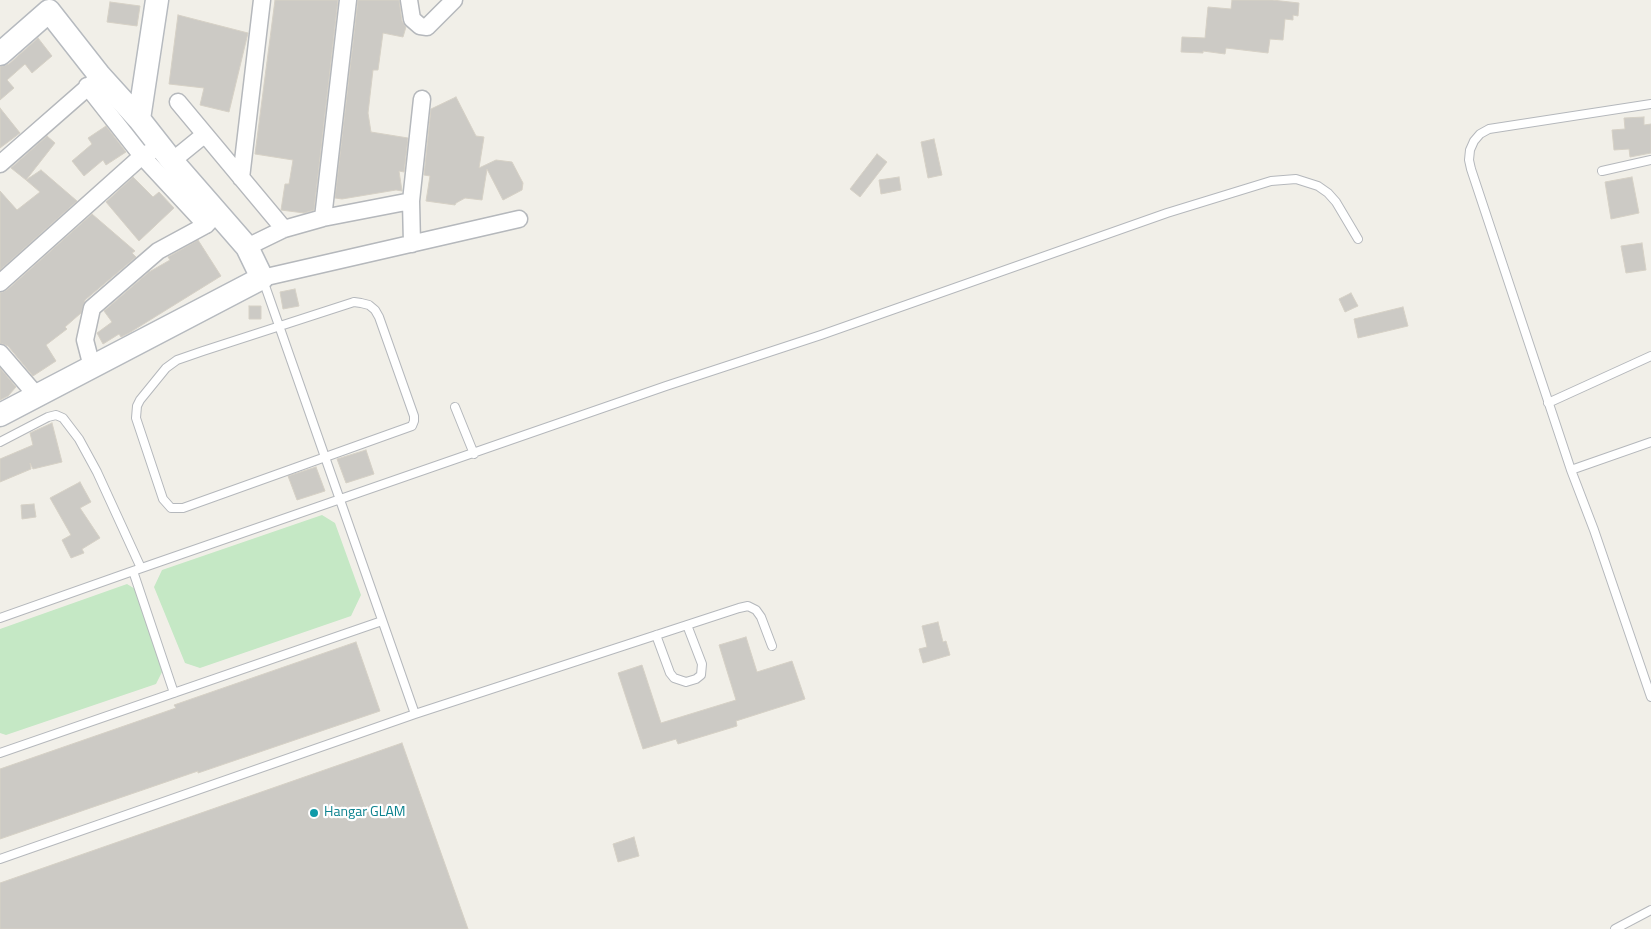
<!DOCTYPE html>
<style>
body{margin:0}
canvas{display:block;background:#f1efe8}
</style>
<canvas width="1651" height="929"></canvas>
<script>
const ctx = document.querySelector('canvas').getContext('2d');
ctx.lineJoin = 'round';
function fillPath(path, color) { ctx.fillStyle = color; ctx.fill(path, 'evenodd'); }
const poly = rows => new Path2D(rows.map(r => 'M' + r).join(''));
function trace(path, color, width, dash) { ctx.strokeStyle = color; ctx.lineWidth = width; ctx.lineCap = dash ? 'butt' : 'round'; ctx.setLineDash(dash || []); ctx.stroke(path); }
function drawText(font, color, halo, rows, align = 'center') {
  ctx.font = font + ' "Titillium Web",sans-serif'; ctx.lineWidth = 4.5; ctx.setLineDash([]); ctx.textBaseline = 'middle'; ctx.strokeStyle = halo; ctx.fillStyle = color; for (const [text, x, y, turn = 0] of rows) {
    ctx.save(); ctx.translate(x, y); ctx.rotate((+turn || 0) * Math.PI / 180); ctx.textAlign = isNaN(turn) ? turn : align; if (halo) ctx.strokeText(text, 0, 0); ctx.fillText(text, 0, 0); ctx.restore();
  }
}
fillPath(poly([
 [322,515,335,523,361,595,351,616,200,668,185,663,154,587,162,570],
 [127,584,140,592,166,664,156,684,6,735,0,733,0,629]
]), '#c5e8c5');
const building = poly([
 [275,0,338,0,314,210,304,213,281,210,285,184,289,184,293,160,255,154,275,0],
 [358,0,399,0,402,21,406,27,403,37,383,33,378,70,373,70,368,113,371,132,408,138,404,172,399,171,402,191,396,190,342,199,335,198,358,0],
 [1232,0,1272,0,1299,3,1298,16,1293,15,1293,20,1285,19,1283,40,1270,39,1268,53,1226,48,1225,54,1203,51,1203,53,1181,52,1182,37,1205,38,1208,7,1231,9,1232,0],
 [110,2,140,6,137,26,107,22,110,2],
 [178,15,248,33,229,112,200,105,204,88,169,84,178,15],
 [38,38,52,56,32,73,25,64,7,80,14,88,0,100,0,67,9,64,38,38],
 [456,97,476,136,484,137,479,168,496,160,512,162,523,183,522,190,503,200,487,169,482,200,465,198,456,203,455,205,426,201,430,176,424,175,431,109,456,97],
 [0,108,20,133,0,148,0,108],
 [1644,117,1644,125,1651,124,1651,153,1630,157,1629,149,1614,150,1612,130,1625,129,1624,118,1644,117],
 [106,126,126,152,106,165,103,160,84,176,72,161,92,144,88,138,106,126],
 [47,136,55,143,26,180,11,168,47,136],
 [934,139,942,175,928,178,921,142,934,139],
 [877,154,887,162,860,197,850,189,877,154],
 [41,170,77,201,0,270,0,191,17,210,40,192,26,180,41,170],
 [133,177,153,197,159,192,174,208,139,241,106,202,133,177],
 [899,177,901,190,881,194,879,180,899,177],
 [1632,177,1639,213,1611,219,1605,182,1632,177],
 [92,214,135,251,132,253,136,257,85,300,81,313,65,327,67,329,46,345,56,361,33,376,8,346,0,343,0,293,7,290,92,214],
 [198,240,221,276,129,333,121,337,119,334,103,344,97,333,112,322,104,311,149,272,170,260,168,257,198,240],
 [1642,243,1646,270,1626,273,1621,246,1642,243],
 [295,289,299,306,283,309,280,292,295,289],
 [1351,293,1358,306,1345,312,1339,299,1351,293],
 [249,306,261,306,261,319,249,319,249,306],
 [1403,307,1408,326,1358,338,1354,319,1403,307],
 [0,368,16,387,8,396,0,400,0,368],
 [52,423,62,462,33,469,30,463,31,469,0,482,0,459,33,445,30,433,52,423],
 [366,450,374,474,346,483,337,459,366,450],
 [316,467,325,491,297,500,288,476,316,467],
 [80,482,91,502,80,508,100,538,82,549,84,553,71,558,62,540,71,535,50,498,80,482],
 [34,504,36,517,22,519,21,505,34,504],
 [938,622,943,642,946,641,950,655,923,663,919,649,927,647,922,626,938,622],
 [746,637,757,672,792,661,805,699,736,721,737,726,678,744,676,739,643,749,618,673,642,665,661,723,736,700,719,645,746,637],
 [356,642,380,711,198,773,198,771,0,839,0,769,176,708,174,705,356,642],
 [402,743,468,929,0,929,0,883,402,743],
 [634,837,639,856,618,862,613,844,634,837]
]);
fillPath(building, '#cccac5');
trace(building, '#d6d1c6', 1);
const lane = poly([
 [1651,104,1489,129,1480,134,1474,141,1470,150,1469,160,1471,169,1571,470,1594,530,1651,697],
 [1602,171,1651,160],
 [263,280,415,714],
 [354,302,361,303,369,305,375,310,379,317,414,416,414,421,412,426,183,508,171,508,163,499,136,418,137,406,140,400,166,368,177,360,203,351,354,302],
 [1548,403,1651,356],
 [455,407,474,454],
 [0,442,48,417,56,415,63,418,79,439,97,472,141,568],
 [1571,470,1651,442],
 [133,571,174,693],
 [0,618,133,571,666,386,821,335,1167,213,1271,181,1296,179,1318,186,1328,193,1336,202,1358,239],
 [656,635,670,673,674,678,686,682,696,679,701,675,702,664,687,625],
 [0,753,382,621],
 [0,859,415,714,739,608,748,606,756,610,761,617,772,646],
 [1615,929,1651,910]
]);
const street = poly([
 [409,0,412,19,420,26,427,27,454,0],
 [87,86,142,156,206,225],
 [178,102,284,229],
 [172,161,204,135],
 [0,164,96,80],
 [241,178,262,0],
 [323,218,348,0],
 [412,244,411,201,422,99],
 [247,247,284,229,323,218,411,201],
 [262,278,519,219],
 [0,283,142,156,161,146],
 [0,353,37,396],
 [92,367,85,340,92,308,158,251,206,225,217,213]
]);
const secondary = poly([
 [0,54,49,11,100,76,139,119,172,161,247,247,262,278,0,415],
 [139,119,157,0]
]);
trace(lane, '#b5b8bc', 10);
trace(street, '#b5b8bc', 19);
trace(secondary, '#b6babf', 25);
trace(lane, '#fff', 8);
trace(street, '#fff', 16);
trace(secondary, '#fff', 22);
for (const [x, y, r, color] of [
 [314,813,5,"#0f9aa8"]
]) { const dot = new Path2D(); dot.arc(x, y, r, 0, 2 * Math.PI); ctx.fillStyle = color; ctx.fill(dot); trace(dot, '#fff', 2); }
drawText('14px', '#0d838f', '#fff', [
 ["Hangar GLAM",324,813]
], 'left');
</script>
